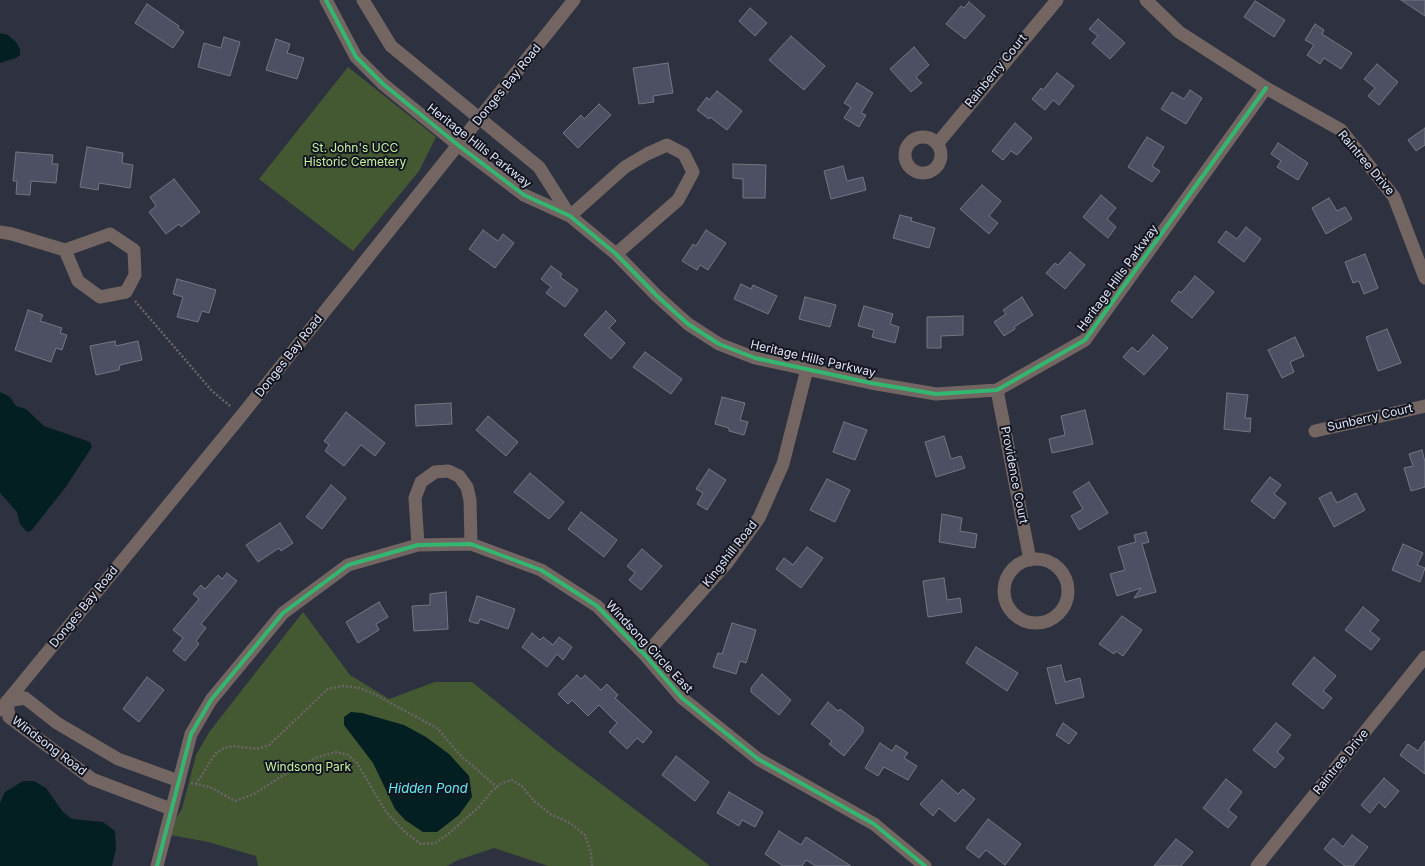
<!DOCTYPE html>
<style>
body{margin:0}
canvas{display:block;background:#2e313f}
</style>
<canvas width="1425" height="866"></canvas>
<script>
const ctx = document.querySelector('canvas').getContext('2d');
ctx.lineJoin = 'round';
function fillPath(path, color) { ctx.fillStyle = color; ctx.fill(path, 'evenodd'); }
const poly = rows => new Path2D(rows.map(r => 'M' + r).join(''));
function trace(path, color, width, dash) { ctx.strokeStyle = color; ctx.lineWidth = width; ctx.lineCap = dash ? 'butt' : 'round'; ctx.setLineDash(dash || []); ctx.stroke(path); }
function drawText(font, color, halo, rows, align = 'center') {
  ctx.font = font + ' Inter,sans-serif'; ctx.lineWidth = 4; ctx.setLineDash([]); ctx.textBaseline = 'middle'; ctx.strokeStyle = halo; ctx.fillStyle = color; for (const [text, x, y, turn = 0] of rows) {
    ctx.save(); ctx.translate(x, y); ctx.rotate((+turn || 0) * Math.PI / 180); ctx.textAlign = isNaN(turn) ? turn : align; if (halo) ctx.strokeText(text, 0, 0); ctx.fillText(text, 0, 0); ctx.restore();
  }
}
fillPath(poly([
 [348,67,436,137,419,171,353,251,259,179],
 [303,612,350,675,389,699,435,682,472,682,556,750,710,866,548,866,494,848,458,860,447,866,258,866,256,856,208,842,165,834,182,809,196,755,210,731]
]), '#445932');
fillPath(poly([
 [0,33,8,35,16,42,20,49,20,55,16,58,0,63],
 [0,392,10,397,16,406,26,409,44,426,90,442,92,447,65,488,31,531,27,532,20,524,17,512,0,493],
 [351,712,362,713,404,725,426,737,449,754,469,776,472,797,459,815,437,832,423,832,405,820,395,809,373,763,344,725,344,717],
 [23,781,34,781,46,788,63,812,72,819,103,822,115,831,116,849,112,866,0,866,0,803,5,792]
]), '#041f21');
const building = poly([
 [1401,0,1425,0,1425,16,1401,0],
 [1255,1,1285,20,1274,37,1244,17,1255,1],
 [969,2,985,16,965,39,946,24,961,6,964,8,969,2],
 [147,4,179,26,178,28,184,32,173,48,135,23,147,4],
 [750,8,767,23,755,36,739,21,750,8],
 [1098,19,1125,43,1110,59,1092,43,1098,36,1089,29,1098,19],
 [1315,24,1324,30,1322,34,1352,53,1341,69,1324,58,1320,64,1307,55,1314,45,1305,40,1315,24],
 [791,36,825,66,804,90,769,60,791,36],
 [224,37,240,42,230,76,198,67,204,43,221,48,224,37],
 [276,39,290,44,287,53,304,58,297,79,266,70,276,39],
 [914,47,929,65,916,77,922,83,911,92,890,69,914,47],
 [668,63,673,93,653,96,654,102,639,104,633,68,668,63],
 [1377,64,1398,82,1379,105,1368,96,1375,88,1364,79,1377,64],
 [1057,73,1074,86,1059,105,1053,100,1045,110,1032,99,1041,88,1043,90,1057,73],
 [857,83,873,93,861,113,866,115,859,127,844,118,851,107,844,103,857,83],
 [1190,90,1202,98,1186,124,1161,109,1172,92,1184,99,1190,90],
 [717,91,742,111,727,130,710,117,709,119,697,110,707,97,709,100,717,91],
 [599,104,611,115,578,148,563,133,581,115,584,119,599,104],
 [1015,123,1032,138,1017,155,1011,151,1003,160,992,151,1015,123],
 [1425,128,1425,145,1416,151,1408,140,1425,128],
 [1147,137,1164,147,1152,166,1160,171,1152,182,1128,167,1147,137],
 [1278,143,1308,163,1298,180,1277,167,1281,161,1271,154,1278,143],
 [87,147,123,153,122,163,133,165,130,188,99,183,98,190,80,187,87,147],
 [16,152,53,155,52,164,58,164,56,183,31,181,30,195,16,194,17,181,13,181,16,152],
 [733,164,766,165,765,198,743,198,743,179,733,178,733,164],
 [843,166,847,181,863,177,866,190,831,199,824,171,843,166],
 [174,179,200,212,181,227,179,224,166,234,149,212,156,206,150,197,174,179],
 [982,185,1001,201,989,216,998,223,989,234,960,209,982,185],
 [1101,195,1116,208,1107,219,1116,227,1108,238,1083,217,1101,195],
 [1329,198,1337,211,1345,207,1352,219,1326,234,1312,208,1329,198],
 [900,215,912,218,911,221,935,228,929,248,893,238,900,215],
 [1246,227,1261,239,1244,262,1218,242,1226,231,1237,239,1246,227],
 [483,230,498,241,503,234,514,243,495,268,469,249,483,230],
 [706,230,726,243,708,270,700,265,697,270,682,261,693,244,696,246,706,230],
 [1070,252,1085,265,1065,289,1046,273,1055,263,1058,265,1070,252],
 [1365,254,1378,288,1364,294,1359,281,1353,283,1345,262,1365,254],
 [551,266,562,274,560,277,578,290,565,307,546,293,551,287,541,279,551,266],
 [1195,276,1214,292,1192,318,1171,301,1179,291,1181,293,1195,276],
 [177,279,216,290,209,313,202,311,198,322,177,317,183,297,173,294,177,279],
 [741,284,751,289,753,285,777,296,768,314,734,299,741,284],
 [805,297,836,305,830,327,799,319,805,297],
 [1022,297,1033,315,1014,327,1015,329,1004,336,994,322,1006,314,1003,310,1022,297],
 [864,306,893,314,890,324,899,327,895,343,872,337,874,330,858,326,864,306],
 [28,310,43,315,40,321,62,328,60,333,67,335,62,350,56,348,51,362,15,350,28,310],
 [606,311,616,321,609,328,625,343,611,359,584,335,606,311],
 [963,316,963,335,941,336,941,348,927,348,927,317,963,316],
 [1387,329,1401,363,1378,371,1366,337,1387,329],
 [1153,335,1168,348,1144,375,1123,357,1132,347,1138,352,1153,335],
 [1295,337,1304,356,1290,362,1294,372,1282,378,1268,350,1295,337],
 [115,341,116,346,138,341,142,360,120,365,119,370,96,375,90,346,115,341],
 [645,352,682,379,671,394,633,367,645,352],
 [1227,393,1248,395,1245,418,1251,418,1250,432,1224,429,1227,393],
 [722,397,745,403,740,420,748,422,744,435,729,431,729,428,715,424,722,397],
 [451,403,452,424,416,426,415,405,451,403],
 [1085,410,1093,444,1052,453,1049,439,1065,435,1061,416,1085,410],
 [346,412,385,443,375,456,361,445,344,466,325,451,329,445,324,441,346,412],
 [488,416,518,442,506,456,476,430,488,416],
 [844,422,867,430,855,460,833,452,844,422],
 [944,436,951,459,961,456,965,468,936,477,925,442,944,436],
 [1422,450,1425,462,1425,487,1411,491,1404,468,1413,466,1409,454,1422,450],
 [709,469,726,480,707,510,697,504,703,493,696,489,709,469],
 [530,473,564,502,549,519,514,492,530,473],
 [1270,477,1281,485,1274,494,1286,503,1274,519,1251,501,1270,477],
 [827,479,850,490,835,522,810,510,827,479],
 [1089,482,1108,513,1079,530,1071,516,1083,509,1073,492,1089,482],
 [331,485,346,498,322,529,306,517,331,485],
 [1331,492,1337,503,1356,493,1365,510,1334,527,1319,498,1331,492],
 [581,512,617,540,604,557,568,529,581,512],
 [942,514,962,518,960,531,977,534,975,548,939,542,942,514],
 [280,523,293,543,281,551,279,548,258,562,246,545,280,523],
 [1146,532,1149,542,1142,544,1156,592,1134,598,1141,588,1117,596,1110,574,1125,570,1118,547,1136,542,1134,535,1146,532],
 [1403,544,1423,553,1417,565,1425,568,1420,582,1392,570,1403,544],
 [807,547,823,558,801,588,776,569,784,558,793,565,807,547],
 [642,549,662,566,641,590,629,580,635,573,627,566,642,549],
 [227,573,237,581,201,624,206,628,196,641,199,644,185,661,173,651,183,638,173,630,199,599,193,594,201,585,205,589,218,575,222,579,227,573],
 [944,578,947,600,960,598,962,612,928,617,923,581,944,578],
 [446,592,448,629,414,631,412,606,430,605,430,594,446,592],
 [477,596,515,609,508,629,480,619,478,624,469,621,477,596],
 [379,602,388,617,376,624,379,630,358,643,346,622,379,602],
 [1363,607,1379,620,1370,631,1380,639,1371,650,1345,630,1363,607],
 [1122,616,1142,630,1123,656,1116,651,1114,654,1099,644,1122,616],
 [732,623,756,630,746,663,740,661,736,674,713,667,718,653,722,654,732,623],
 [532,633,540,640,543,637,553,645,559,637,572,647,563,660,557,654,547,667,522,647,532,633],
 [976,647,1018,673,1007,691,966,663,976,647],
 [1314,657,1336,676,1323,691,1332,698,1323,709,1292,684,1314,657],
 [1061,665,1065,682,1080,678,1084,697,1056,704,1047,668,1061,665],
 [762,674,791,700,779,715,751,692,751,688,762,674],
 [577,675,581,679,585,675,601,690,607,684,618,695,615,698,652,732,643,743,637,738,627,749,609,732,617,723,599,705,588,716,572,700,568,704,558,694,577,675],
 [147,677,164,690,139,722,123,709,147,677],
 [828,702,838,711,840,709,863,727,863,732,844,756,829,744,832,741,811,724,828,702],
 [1063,723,1077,733,1069,744,1056,735,1063,723],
 [1276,723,1291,735,1277,752,1284,758,1275,768,1253,750,1276,723],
 [1425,741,1425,774,1400,755,1408,744,1418,751,1425,741],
 [880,743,892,751,896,745,908,753,904,758,917,766,908,780,884,767,878,776,865,768,880,743],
 [676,756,709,782,695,801,662,775,676,756],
 [1384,778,1399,791,1385,808,1379,802,1370,813,1361,805,1384,778],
 [1226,779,1242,792,1228,810,1237,817,1228,828,1203,808,1226,779],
 [942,780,958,794,963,789,975,799,955,822,939,808,933,816,920,804,942,780],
 [729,792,763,812,755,827,742,820,739,826,717,813,729,792],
 [988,819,1021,844,1005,865,986,850,979,858,966,848,988,819],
 [779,831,801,845,806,837,851,866,816,866,806,860,802,866,783,866,765,854,779,831],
 [1352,835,1368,847,1353,866,1345,866,1324,849,1333,838,1343,847,1352,835],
 [1176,839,1193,852,1181,866,1154,866,1176,839]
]);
fillPath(building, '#4c5062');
trace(building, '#737682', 1);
trace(poly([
 [135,301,212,391,230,406],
 [191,783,210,787,235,801,254,794,282,776,315,758,336,752,348,755,357,763,386,812,406,833,421,844,435,843,447,835,478,808,492,791,502,783,512,780,523,787,534,801,550,814,570,823,585,835,591,853,592,866],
 [196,784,216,753,224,748,233,746,257,749,269,745,328,689,343,686,360,688,374,694,437,728,460,755,497,787]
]), '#6c6565', 2.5, [2, 2]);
trace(poly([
 [326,0,356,57,383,84,458,145,524,195,570,216,616,254,657,296,688,324,719,344,755,358,871,383,936,394,997,390,1085,340,1266,88],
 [363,0,391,46,539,167,570,216],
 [1146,0,1179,32,1266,88,1341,130,1394,197,1425,278],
 '905 155a18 18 0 1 1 36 0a18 18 0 1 1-36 0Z',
 [937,144,1057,0],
 [570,216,625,167,647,154,667,145,684,154,693,172,678,200,616,254],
 [0,232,12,234,65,250,110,234,134,250,135,275,126,292,100,297,78,281,65,250],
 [997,390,1030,560],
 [1315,431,1425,406],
 [418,545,415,498,421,482,435,472,448,471,459,476,467,487,470,500,471,544],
 '1004 591a32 32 0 1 1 64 0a32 32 0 1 1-64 0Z',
 [645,655,727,563,759,518,783,464,807,369],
 [7,701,9,717,92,779,171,809],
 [7,701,25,698,57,723,118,759,179,781],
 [0,710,241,416,574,0],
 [157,866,191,734,211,700,283,613,348,565,418,545,471,544,541,570,597,606,645,655,682,698,758,759,874,824,925,866],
 [1257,866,1425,657]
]), '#736662', 13);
trace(poly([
 [326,0,356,57,383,84,458,145,524,195,570,216,616,254,657,296,688,324,719,344,755,358,871,383,936,394,997,390,1085,340,1266,88],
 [157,866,191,734,211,700,283,613,348,565,418,545,471,544,541,570,597,606,645,655,682,698,758,759,874,824,925,866]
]), '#33b770', 4);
drawText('12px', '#dee3f3', '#131621', [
 ["Rainberry Court",996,71,-51],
 ["Donges Bay Road",507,85,-51],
 ["Heritage Hills Parkway",479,146,38],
 ["Raintree Drive",1366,163,50],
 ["Heritage Hills Parkway",1118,278,-54],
 ["Donges Bay Road",289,356,-52],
 ["Heritage Hills Parkway",813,359,13],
 ["Sunberry Court",1370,418,-13],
 ["Providence Court",1014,475,79],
 ["Kingshill Road",730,554,-52],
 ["Donges Bay Road",84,607,-51],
 ["Windsong Circle East",649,647,47],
 ["Windsong Road",49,746,37],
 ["Raintree Drive",1341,762,-51]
]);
drawText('12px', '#c8f39e', '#131621', [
 ["St. John's UCC",355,148],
 ["Historic Cemetery",355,162],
 ["Windsong Park",308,767]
]);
drawText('italic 13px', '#60ecf2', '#131621', [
 ["Hidden Pond",428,789]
]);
</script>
